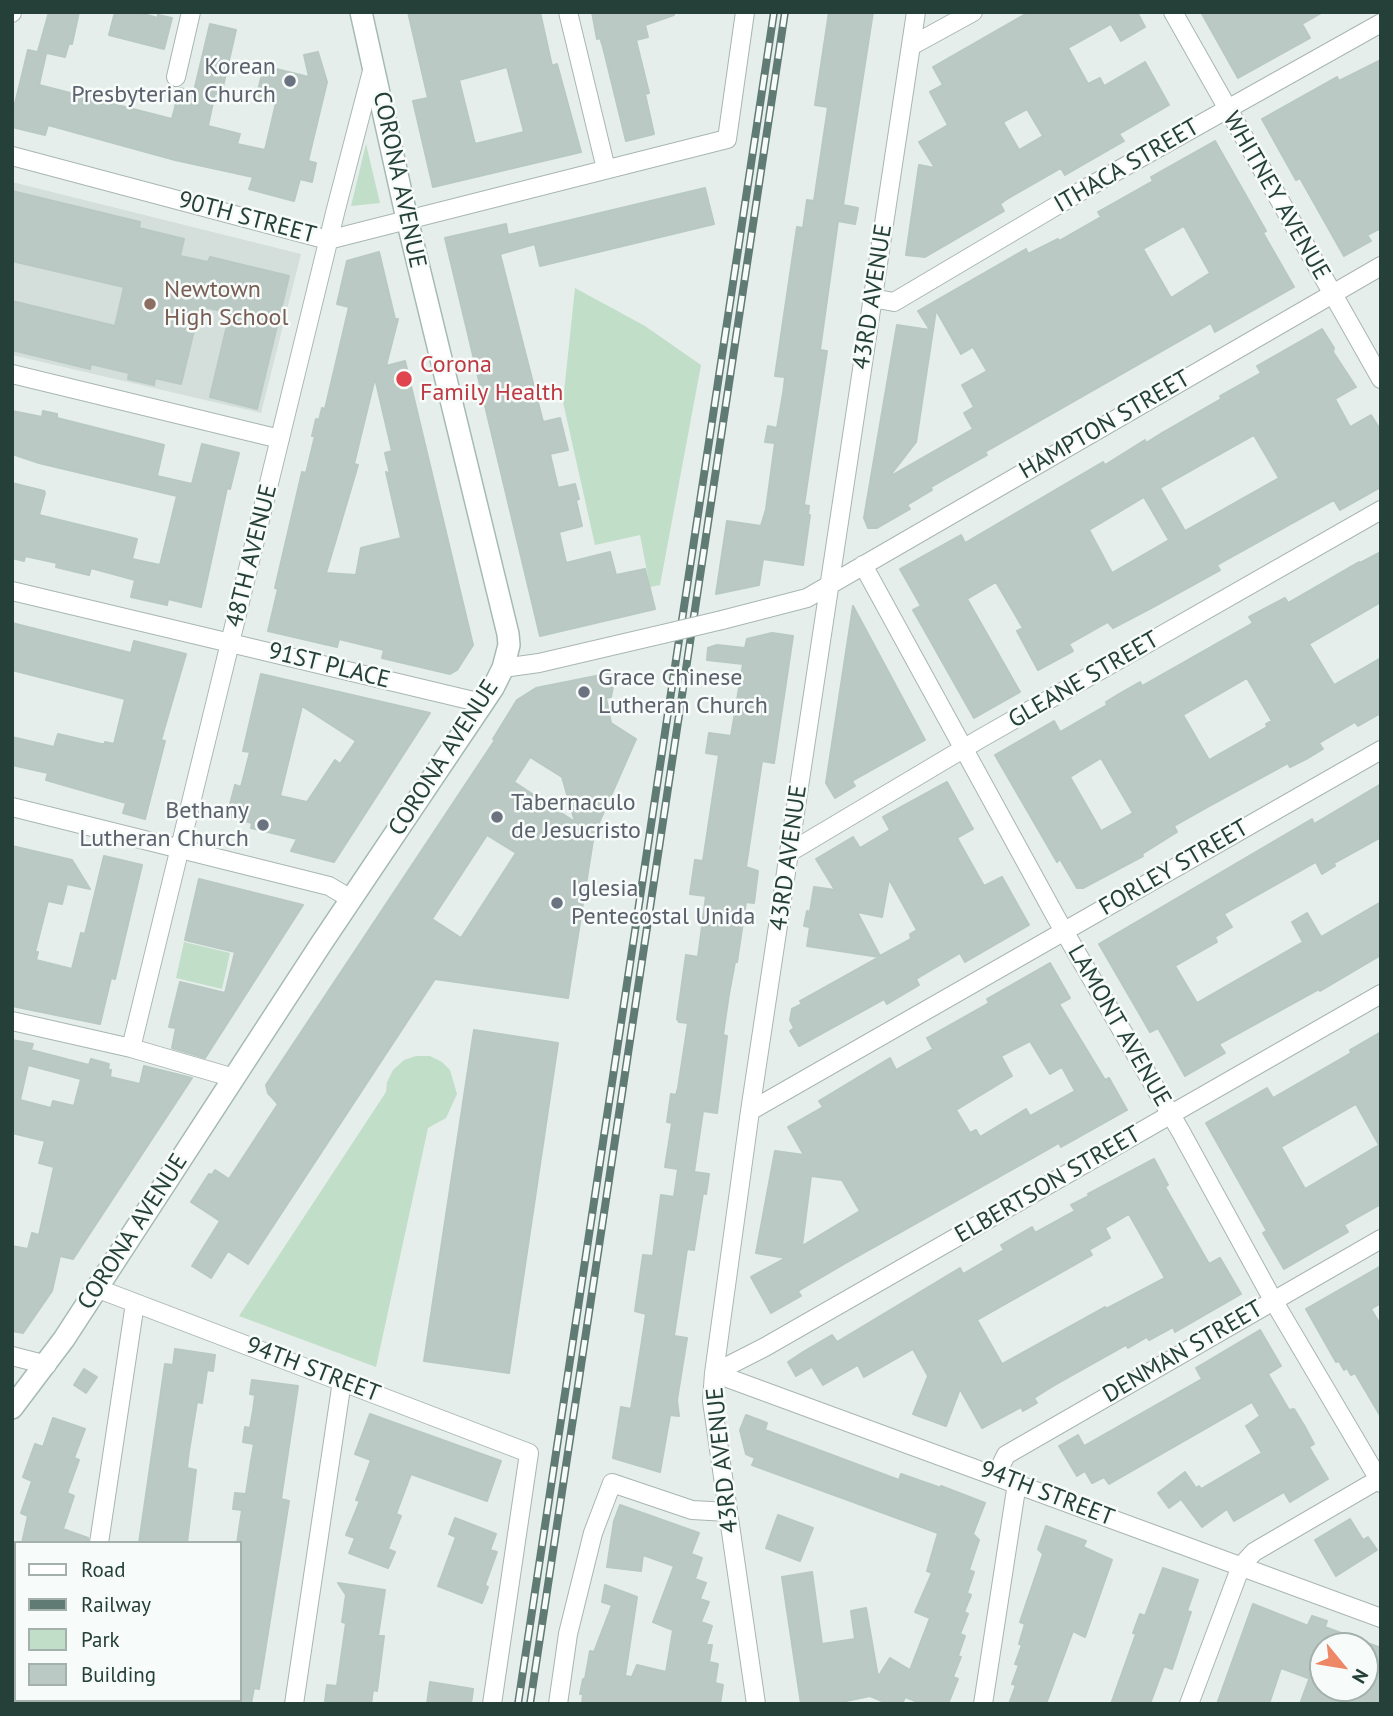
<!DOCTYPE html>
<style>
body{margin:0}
#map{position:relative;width:1393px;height:1716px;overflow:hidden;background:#e6eeeb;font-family:"PT Sans",sans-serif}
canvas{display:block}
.frame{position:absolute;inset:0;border:14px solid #254039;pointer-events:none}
.legend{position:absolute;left:14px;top:1541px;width:228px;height:161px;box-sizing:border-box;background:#f7fbf9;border:2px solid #a3b0ac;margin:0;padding:9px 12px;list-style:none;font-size:21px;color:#254039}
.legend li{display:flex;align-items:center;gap:14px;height:35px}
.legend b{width:35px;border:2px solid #a3b0ac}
.north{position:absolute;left:1309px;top:1632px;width:70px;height:70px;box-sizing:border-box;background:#f7fbf9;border:2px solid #a3b0ac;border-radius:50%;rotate:120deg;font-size:19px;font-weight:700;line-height:28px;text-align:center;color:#254039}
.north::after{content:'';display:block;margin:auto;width:24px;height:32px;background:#ee8765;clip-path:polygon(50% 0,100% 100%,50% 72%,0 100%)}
</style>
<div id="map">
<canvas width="1393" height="1716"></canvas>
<div class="frame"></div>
<ul class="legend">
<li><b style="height:9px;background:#fff"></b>Road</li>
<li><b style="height:9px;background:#607b74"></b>Railway</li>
<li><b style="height:19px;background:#c0dec8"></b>Park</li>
<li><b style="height:19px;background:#bbc9c4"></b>Building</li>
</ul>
<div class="north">N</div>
</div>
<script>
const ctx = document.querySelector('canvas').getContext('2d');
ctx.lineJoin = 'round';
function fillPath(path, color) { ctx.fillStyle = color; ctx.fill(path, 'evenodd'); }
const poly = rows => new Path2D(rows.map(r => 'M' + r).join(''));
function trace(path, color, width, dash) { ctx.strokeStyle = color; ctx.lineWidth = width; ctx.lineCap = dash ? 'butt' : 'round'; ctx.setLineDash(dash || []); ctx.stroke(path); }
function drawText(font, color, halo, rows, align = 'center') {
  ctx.font = font + ' "PT Sans",sans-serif'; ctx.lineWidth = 5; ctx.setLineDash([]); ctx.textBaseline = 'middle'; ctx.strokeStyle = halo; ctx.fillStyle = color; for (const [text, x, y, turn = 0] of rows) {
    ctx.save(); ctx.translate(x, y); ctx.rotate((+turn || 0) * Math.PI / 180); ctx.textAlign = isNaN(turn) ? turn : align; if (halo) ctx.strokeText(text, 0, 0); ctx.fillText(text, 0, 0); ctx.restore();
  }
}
fillPath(poly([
 [12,182,301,254,261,413,12,355]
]), '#d4deda');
fillPath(poly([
 [366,144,380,203,351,206],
 [575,288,645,326,701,365,660,585,650,587,640,535,595,545,563,402],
 [184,942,230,953,222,989,176,978],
 [416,1056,430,1056,442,1062,450,1070,457,1094,446,1118,428,1128,376,1367,239,1316,386,1092,387,1082,393,1070,404,1060]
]), '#c0dec8');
const building = poly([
 [49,12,79,12,72,44,69,43,65,57,38,51,49,12],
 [115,12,136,12,158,18,158,15,172,18,164,49,109,35,115,12],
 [408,12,540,12,552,66,557,64,581,152,433,187,413,101,428,98,408,12],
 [507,67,524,132,475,144,459,80,507,67],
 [592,12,674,12,674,15,645,25,648,37,636,40,649,93,645,94,654,134,626,141,603,47,600,38,597,39,592,12],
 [829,12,873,12,843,205,858,208,855,224,838,221,820,350,827,351,804,505,809,506,808,515,810,515,803,565,763,559,759,585,716,594,727,521,761,526,766,509,775,443,765,442,768,426,777,428,783,394,785,377,775,376,797,227,803,228,807,200,814,201,828,107,815,105,829,12],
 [1029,12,1137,12,1145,27,1121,41,1111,24,1068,48,1088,84,1100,78,1104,86,1145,62,1169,105,1119,134,1124,141,1065,175,1061,168,1007,199,1000,204,1004,211,925,257,906,255,919,165,935,168,919,142,948,125,930,92,943,85,933,67,1029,12],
 [1027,109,1043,136,1019,150,1003,122,1027,109],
 [1201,12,1323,12,1302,24,1310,38,1238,78,1201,12],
 [210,24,236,30,221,95,215,93,208,126,240,134,237,144,265,150,276,103,256,98,264,66,309,77,304,55,318,52,327,82,308,161,316,163,312,182,300,179,294,201,249,189,253,177,175,160,48,125,45,135,12,127,12,116,28,50,46,54,39,85,172,119,180,88,194,91,210,24],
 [1381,60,1381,228,1367,235,1371,241,1344,256,1300,178,1296,180,1262,119,1337,77,1339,81,1381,60],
 [1215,141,1266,231,1263,233,1294,287,1215,332,1211,323,985,452,987,455,931,487,932,490,907,505,910,509,877,528,868,528,864,518,897,325,930,330,918,311,1026,249,1028,254,1058,239,1059,241,1101,217,1098,212,1153,181,1151,177,1215,141],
 [1184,226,1210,273,1171,298,1143,249,1184,226],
 [936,310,961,354,973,347,987,371,962,385,974,407,964,413,973,429,889,477,916,442,936,310],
 [705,188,714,224,540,266,535,244,500,254,543,422,560,418,568,450,550,454,558,488,575,484,579,499,576,500,582,526,559,532,566,563,610,552,616,575,645,569,655,609,540,636,445,238,506,224,508,235,705,188],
 [12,191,140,222,139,228,184,239,180,256,208,262,210,257,289,276,257,409,210,397,230,313,200,306,181,384,155,378,154,385,128,379,129,373,91,364,90,369,12,350,12,301,115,326,124,287,12,261,12,191],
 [379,252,395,319,398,319,386,366,405,361,473,645,457,670,450,674,382,658,384,650,339,639,337,647,268,631,278,589,275,588,302,472,306,473,315,436,312,436,316,419,319,420,322,408,325,409,349,307,337,304,347,261,379,252],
 [375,378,392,451,385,453,390,474,386,472,401,538,361,548,356,575,326,573,358,465,354,464,375,378],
 [1322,329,1334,348,1333,352,1356,387,1335,399,1350,427,1371,415,1381,431,1381,487,1340,510,1334,500,1217,565,1220,570,1153,607,1113,628,1108,622,1069,644,1073,651,1038,670,1017,631,1023,628,996,582,967,599,1020,692,974,718,913,610,921,606,900,569,961,535,965,543,1103,462,1105,465,1145,440,1146,443,1162,433,1221,399,1220,396,1261,373,1257,366,1322,329],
 [1254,435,1279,478,1185,531,1160,488,1254,435],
 [1144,497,1169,540,1112,573,1089,530,1144,497],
 [12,411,42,417,43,411,57,414,57,418,164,445,157,476,192,484,202,444,239,453,230,489,227,488,201,607,168,599,167,605,131,597,135,580,91,568,89,575,56,567,57,563,25,556,24,561,12,558,12,483,44,491,45,493,39,515,137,539,132,559,160,565,177,496,39,463,12,454,12,411],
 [1381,552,1381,602,1309,644,1334,685,1381,658,1381,713,1358,726,1355,722,1319,743,1323,749,1308,758,1290,767,1288,763,1209,806,1174,826,1177,832,1142,854,1143,856,1083,888,1077,888,1060,859,1057,862,995,755,1054,721,1060,732,1107,705,1106,702,1119,694,1140,682,1142,686,1253,623,1249,617,1285,598,1288,603,1359,562,1360,563,1381,552],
 [1247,678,1272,721,1266,724,1267,727,1209,760,1183,715,1247,678],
 [1101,758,1133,813,1101,831,1070,777,1101,758],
 [853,606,925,740,852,781,855,786,835,798,826,783,853,606],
 [12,623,131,653,134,641,186,654,161,740,165,741,145,819,123,813,126,803,46,780,48,773,12,765,12,737,54,747,58,734,101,744,105,744,105,742,114,744,125,699,12,670,12,623],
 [772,633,793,636,774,763,762,761,746,867,758,871,754,903,746,902,737,962,735,962,729,994,723,1035,727,1036,717,1113,703,1111,694,1172,709,1174,706,1194,703,1193,694,1250,687,1249,674,1336,687,1338,677,1400,679,1416,670,1415,660,1472,613,1458,621,1407,631,1409,641,1347,646,1314,635,1311,643,1255,653,1256,661,1195,674,1197,678,1169,665,1167,672,1123,667,1122,671,1094,676,1095,678,1088,688,1023,679,1022,677,1019,686,955,698,957,706,896,690,894,695,860,703,861,719,755,706,753,709,733,731,736,743,664,707,660,708,648,717,645,745,648,747,639,772,633],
 [616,672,611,697,606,698,611,723,636,739,594,834,568,998,435,979,248,1264,228,1251,211,1278,192,1266,220,1221,191,1202,209,1174,212,1175,215,1170,229,1179,278,1104,268,1093,266,1085,495,740,493,739,517,700,536,688,616,672],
 [530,757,562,777,575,822,514,782,530,757],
 [487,835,516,853,461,938,432,919,487,835],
 [261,674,430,713,334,862,291,851,297,839,251,828,252,823,227,816,235,785,241,787,250,752,243,751,261,674],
 [302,706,356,741,340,764,335,760,307,802,280,796,302,706],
 [947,782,973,829,957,838,984,886,1002,877,1029,925,965,962,960,953,916,979,919,985,887,1004,884,999,799,1046,790,1031,794,1028,790,1020,792,1009,802,1004,800,1001,879,957,807,946,810,927,804,926,807,911,810,912,814,887,835,890,816,859,853,837,860,848,890,830,883,817,947,782],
 [889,879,917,930,910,934,911,939,880,956,857,912,882,917,889,879],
 [1381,784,1381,837,1334,863,1335,866,1322,874,1316,862,1224,914,1232,927,1215,937,1217,942,1175,966,1197,1003,1303,942,1292,922,1307,913,1321,937,1381,902,1381,955,1320,991,1319,989,1219,1044,1225,1053,1185,1076,1158,1028,1150,1032,1099,944,1312,819,1314,824,1381,784],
 [12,846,72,860,90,889,67,884,62,904,48,901,35,952,38,952,36,960,72,969,81,933,85,934,104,856,142,865,115,979,111,978,100,1024,12,1006,12,846],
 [199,879,303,905,205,1058,172,1048,176,1028,169,1027,180,982,225,993,235,952,185,940,199,879],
 [1050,963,1070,998,1059,1004,1105,1080,1109,1078,1127,1110,1061,1147,1059,1143,1038,1155,844,1264,798,1291,801,1296,771,1313,751,1277,786,1258,756,1253,775,1151,804,1155,788,1127,823,1107,819,1101,890,1058,896,1070,933,1049,927,1038,989,1003,987,999,1050,963],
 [1030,1041,1050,1074,1062,1067,1075,1091,1030,1116,1026,1109,980,1137,976,1130,970,1133,956,1110,1012,1076,1001,1056,1030,1041],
 [811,1176,842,1180,860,1211,802,1246,811,1176],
 [474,1030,558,1043,509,1373,424,1361,474,1030],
 [1381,1032,1381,1204,1344,1225,1348,1232,1284,1269,1263,1233,1267,1231,1206,1123,1267,1088,1273,1098,1351,1053,1350,1050,1381,1032],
 [1356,1104,1379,1145,1305,1189,1281,1147,1356,1104],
 [12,1040,33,1044,31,1050,89,1065,91,1059,109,1064,108,1069,111,1070,110,1077,140,1084,144,1066,192,1078,73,1259,60,1256,52,1291,23,1333,12,1331,12,1246,28,1249,32,1233,39,1235,54,1167,39,1163,45,1141,12,1133,12,1040],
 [28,1065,81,1079,74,1106,53,1101,51,1108,20,1100,28,1065],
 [1154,1159,1168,1185,1165,1187,1209,1264,1220,1258,1241,1294,1175,1332,1173,1327,1149,1340,1147,1337,1128,1348,1126,1345,1053,1386,1034,1398,1037,1403,1023,1411,1021,1407,982,1428,960,1389,946,1426,913,1414,928,1376,913,1349,864,1377,858,1365,823,1385,812,1367,796,1376,788,1362,803,1352,832,1335,837,1342,960,1268,963,1274,1004,1250,1001,1245,1032,1227,1035,1233,1075,1211,1071,1205,1089,1196,1088,1194,1154,1159],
 [1129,1214,1165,1278,1106,1309,1105,1307,1002,1364,977,1320,1092,1255,1089,1250,1110,1238,1105,1228,1129,1214],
 [1381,1266,1381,1303,1371,1309,1381,1326,1381,1417,1355,1373,1351,1375,1347,1368,1344,1370,1339,1361,1336,1362,1306,1309,1381,1266],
 [1260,1330,1281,1366,1268,1374,1289,1410,1294,1409,1305,1427,1314,1444,1309,1447,1328,1479,1290,1502,1284,1492,1234,1521,1227,1509,1202,1527,1181,1499,1169,1508,1158,1493,1185,1472,1196,1488,1199,1486,1201,1489,1262,1453,1246,1426,1260,1416,1252,1402,1109,1484,1104,1477,1092,1483,1085,1471,1077,1476,1059,1446,1078,1435,1084,1446,1202,1379,1196,1368,1260,1330],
 [175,1349,215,1355,213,1371,207,1370,202,1403,197,1402,189,1451,187,1468,196,1470,187,1543,139,1543,165,1364,173,1365,175,1349],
 [84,1369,97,1377,86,1393,74,1385,84,1369],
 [252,1380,298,1386,281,1499,289,1501,259,1689,254,1688,251,1704,240,1704,240,1543,237,1543,242,1510,233,1509,235,1493,246,1494,251,1461,254,1444,243,1442,245,1427,250,1428,253,1411,255,1395,250,1394,252,1380],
 [370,1414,501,1461,487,1501,411,1474,396,1514,401,1516,388,1549,395,1552,388,1568,349,1553,355,1538,346,1535,360,1501,356,1500,371,1460,355,1454,370,1414],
 [746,1415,767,1423,765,1430,899,1480,901,1474,941,1488,941,1486,985,1503,973,1534,979,1540,969,1570,974,1572,967,1593,971,1595,964,1612,968,1614,960,1634,965,1636,958,1656,961,1657,953,1677,958,1679,948,1704,923,1704,905,1697,902,1704,889,1704,870,1696,832,1704,801,1704,782,1577,812,1572,822,1644,855,1639,851,1611,866,1608,878,1677,890,1658,910,1670,930,1618,915,1612,932,1573,927,1571,938,1533,752,1465,755,1458,746,1454,740,1430,746,1415],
 [53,1418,85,1429,74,1458,79,1460,67,1493,74,1496,63,1529,88,1538,88,1543,22,1543,28,1516,21,1513,32,1481,23,1477,35,1444,43,1447,53,1418],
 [620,1505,699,1533,691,1554,702,1558,695,1579,706,1583,700,1599,709,1602,701,1622,712,1626,706,1645,712,1645,709,1662,718,1664,715,1683,723,1685,720,1704,582,1704,583,1694,580,1694,583,1679,585,1679,590,1651,594,1652,612,1605,602,1602,605,1585,637,1597,625,1676,632,1677,637,1665,666,1672,673,1630,653,1622,674,1566,643,1555,641,1571,607,1567,614,1521,620,1505],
 [778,1515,813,1528,800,1561,766,1548,778,1515],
 [455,1518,496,1534,490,1550,497,1552,485,1585,488,1587,482,1603,438,1586,456,1537,449,1534,455,1518],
 [1350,1519,1363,1540,1368,1537,1377,1550,1336,1576,1315,1540,1350,1519],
 [1046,1526,1086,1541,1083,1547,1112,1560,1085,1637,1073,1631,1046,1704,1009,1704,1016,1685,1012,1684,1019,1665,1015,1664,1022,1645,1019,1644,1025,1624,1020,1622,1043,1554,1038,1549,1046,1526],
 [1163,1568,1198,1580,1187,1611,1191,1612,1172,1669,1164,1666,1150,1704,1111,1704,1136,1634,1133,1633,1140,1614,1145,1616,1163,1568],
 [338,1583,385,1590,378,1636,384,1636,377,1691,373,1690,371,1704,325,1701,327,1685,337,1686,346,1623,342,1622,346,1595,338,1583],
 [1253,1604,1306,1625,1308,1625,1312,1616,1327,1621,1325,1627,1381,1648,1381,1704,1300,1704,1311,1674,1323,1678,1323,1688,1365,1688,1365,1646,1320,1646,1308,1678,1281,1668,1269,1704,1217,1704,1253,1604],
 [430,1682,473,1689,471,1704,427,1704,430,1682]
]);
fillPath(building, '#bbc9c4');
trace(building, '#b8c8c2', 2);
const street = poly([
 [568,12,606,169],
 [1173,12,1381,379],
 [12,13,12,12],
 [911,46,973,12],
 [176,77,191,12],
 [12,156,328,240,727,139,745,12],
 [872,298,894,302,1083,190,1381,23],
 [12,374,280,439],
 [863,565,1057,919,1181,1132,1273,1300,1381,1483],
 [12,591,482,703],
 [722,620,807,598,1381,266],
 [503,668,539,663,663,634],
 [12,807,329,886,351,899],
 [790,852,978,740,1381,510],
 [12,1021,131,1048,234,1078],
 [131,1048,336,209,373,67],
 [750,1111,1381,750],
 [96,1288,529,1453,492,1704],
 [12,1356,47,1365],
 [714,1373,765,1347,1381,994],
 [714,1373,1381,1618],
 [996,1475,1006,1455,1381,1239],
 [99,1543,135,1303],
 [75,1704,75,1700],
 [294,1704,342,1381],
 [558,1704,568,1634,593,1533,612,1483,692,1510,728,1512],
 [756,1704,712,1401,714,1373,750,1111,916,12],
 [983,1704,1017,1483],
 [1189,1704,1241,1566,1254,1552,1381,1478]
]);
const secondary = poly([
 [12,1408,64,1339,321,944,493,688,503,668,509,645,508,634,407,219,361,12]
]);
trace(street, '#a8b6b2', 20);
trace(secondary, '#a4bab2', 24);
trace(street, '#fff', 18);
trace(secondary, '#fff', 21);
const rail = poly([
 [518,1704,774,12],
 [530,1704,785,12]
]);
trace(rail, '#607b74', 8);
trace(rail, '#f7fbf9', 5, [16]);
const streetBridge = poly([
 [663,634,722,620]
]);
trace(streetBridge, '#a8b6b2', 20, []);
trace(streetBridge, '#fff', 18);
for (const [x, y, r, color] of [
 [290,81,7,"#6b7280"],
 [150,304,7,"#8d6e63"],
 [404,379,9,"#e0444e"],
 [584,692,7,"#6b7280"],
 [497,817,7,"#6b7280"],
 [263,825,7,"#6b7280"],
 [557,903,7,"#6b7280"]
]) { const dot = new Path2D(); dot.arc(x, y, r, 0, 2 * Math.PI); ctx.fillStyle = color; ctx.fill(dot); trace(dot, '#f7fbf9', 2.5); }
drawText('24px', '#5b616d', '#f7fbf9', [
 ["Korean",276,67,"right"],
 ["Presbyterian Church",276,95,"right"],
 ["Grace Chinese",598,678],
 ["Lutheran Church",598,706],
 ["Tabernaculo",511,803],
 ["de Jesucristo",511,831],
 ["Bethany",249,811,"right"],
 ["Lutheran Church",249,839,"right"],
 ["Iglesia",571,889],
 ["Pentecostal Unida",571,917]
], 'left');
drawText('24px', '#254039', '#f7fbf9', [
 ["ITHACA STREET",1127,166,-30],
 ["CORONA AVENUE",399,180,78],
 ["WHITNEY AVENUE",1276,196,60],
 ["90TH STREET",247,218,15],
 ["43RD AVENUE",873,297,-81],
 ["HAMPTON STREET",1105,425,-30],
 ["48TH AVENUE",252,556,-76],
 ["91ST PLACE",329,666,14],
 ["GLEANE STREET",1084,680,-30],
 ["CORONA AVENUE",444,758,-57],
 ["43RD AVENUE",789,858,-82],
 ["FORLEY STREET",1174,868,-30],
 ["LAMONT AVENUE",1119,1026,60],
 ["ELBERTSON STREET",1048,1185,-30],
 ["CORONA AVENUE",133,1232,-57],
 ["DENMAN STREET",1183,1352,-30],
 ["94TH STREET",313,1370,21],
 ["43RD AVENUE",723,1460,-96],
 ["94TH STREET",1047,1494,21]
]);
drawText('24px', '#785e54', '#f7fbf9', [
 ["Newtown",164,290],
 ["High School",164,318]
], 'left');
drawText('24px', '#be3a42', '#f7fbf9', [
 ["Corona",420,365],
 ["Family Health",420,393]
], 'left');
</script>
